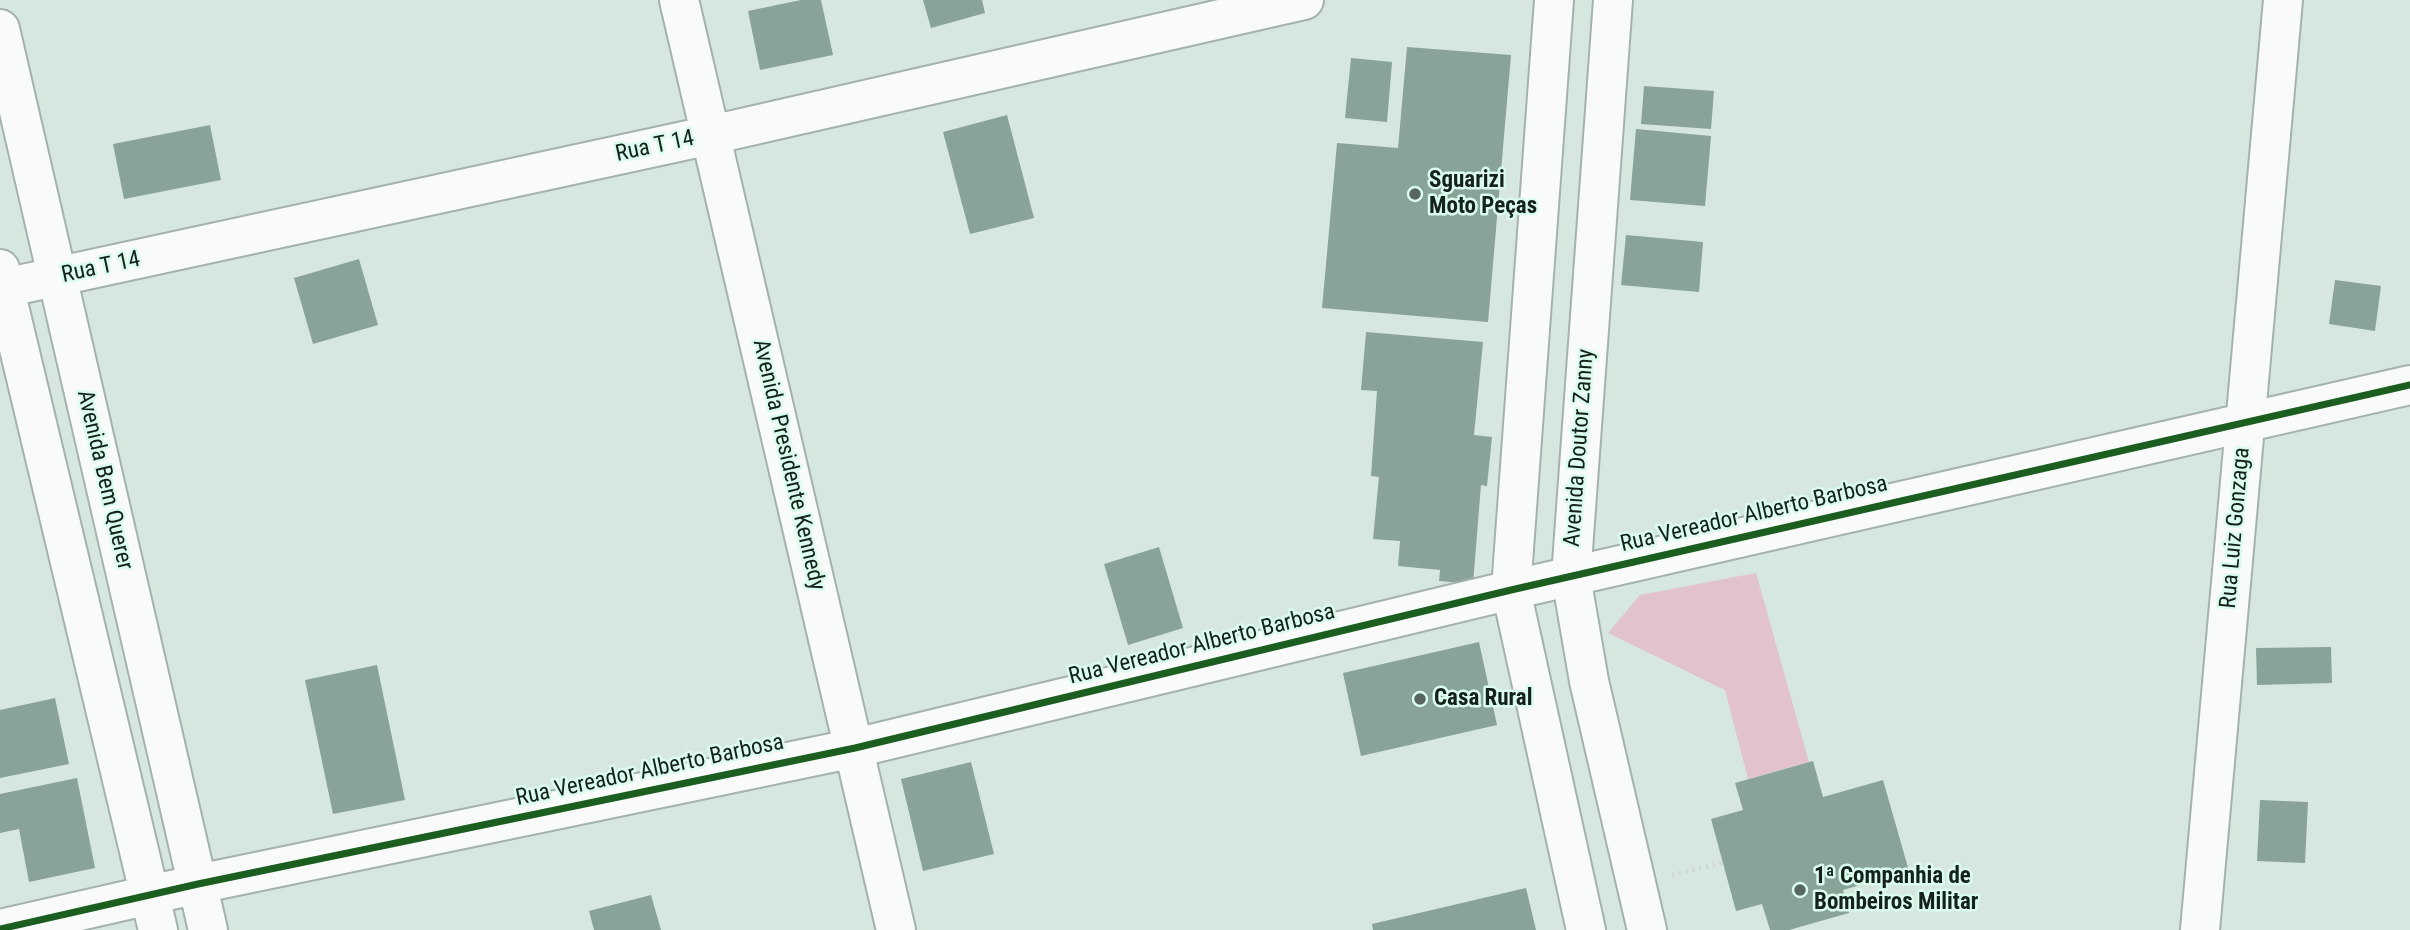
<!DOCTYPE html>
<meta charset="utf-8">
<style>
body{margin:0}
canvas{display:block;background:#d5e7df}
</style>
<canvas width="2410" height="930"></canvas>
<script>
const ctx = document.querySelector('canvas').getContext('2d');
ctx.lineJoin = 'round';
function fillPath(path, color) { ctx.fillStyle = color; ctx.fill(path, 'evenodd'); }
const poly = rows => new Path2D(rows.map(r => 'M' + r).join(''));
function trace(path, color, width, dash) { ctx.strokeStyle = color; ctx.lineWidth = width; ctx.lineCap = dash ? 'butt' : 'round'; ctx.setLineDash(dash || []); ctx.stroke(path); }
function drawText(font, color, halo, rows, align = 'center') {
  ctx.font = font + ' "Roboto Condensed",sans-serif'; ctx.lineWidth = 5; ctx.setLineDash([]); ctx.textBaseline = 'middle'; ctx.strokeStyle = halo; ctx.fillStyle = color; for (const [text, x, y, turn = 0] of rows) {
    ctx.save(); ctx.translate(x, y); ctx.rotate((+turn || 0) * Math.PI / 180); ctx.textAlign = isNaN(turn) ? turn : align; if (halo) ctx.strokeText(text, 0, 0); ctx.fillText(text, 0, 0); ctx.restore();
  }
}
fillPath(poly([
 [1756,573,1809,762,1748,779,1725,690,1608,633,1640,595]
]), '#e1c2cd');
fillPath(poly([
 [801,0,821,0,833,55,760,70,748,11],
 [923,0,982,0,985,13,931,28],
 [1407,47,1511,55,1488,322,1322,308,1337,143,1398,148],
 [1351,58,1392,62,1387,122,1345,118],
 [1644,86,1714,91,1711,129,1641,124],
 [1007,115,1034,218,970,234,943,132],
 [210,125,221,180,124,199,113,144],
 [1636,129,1711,136,1705,206,1630,200],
 [1626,235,1703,242,1699,292,1621,285],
 [359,259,378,325,313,344,294,278],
 [2335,280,2381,286,2375,331,2329,324],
 [1366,332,1483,342,1474,435,1492,437,1487,486,1481,485,1473,584,1439,581,1440,570,1398,566,1400,541,1373,539,1379,477,1371,476,1377,391,1361,390],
 [1159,547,1183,628,1128,645,1104,564],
 [1479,642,1497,725,1361,756,1343,673],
 [2331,647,2332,683,2257,685,2256,648],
 [377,665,405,800,333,814,305,680],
 [55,698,69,764,0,778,0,710],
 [1813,761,1823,797,1883,780,1909,871,1843,890,1849,913,1789,930,1770,930,1762,904,1736,911,1711,819,1743,810,1735,783],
 [971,762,994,854,923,871,901,779],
 [77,778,95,868,29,882,19,829,0,833,0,794],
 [2260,800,2308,802,2305,863,2257,861],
 [1526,888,1536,930,1373,930,1372,924],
 [651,895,661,930,594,930,589,911]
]), '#89a399');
const minor = poly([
 [679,0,896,930],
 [1554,0,1511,590,1586,930],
 [1613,0,1571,577,1589,681,1647,930],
 [0,29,208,930],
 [0,269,158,930],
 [4,288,711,135,1304,0],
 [0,929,198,884,855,748,1511,590,2410,385],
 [2200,930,2283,0]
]);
trace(minor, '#a5b2ac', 42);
trace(poly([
 [1672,875,1723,863]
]), '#cfd4d2', 4.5, [2, 5]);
trace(minor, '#f9fbfa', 38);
trace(poly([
 [0,929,198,884,855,748,1511,590,2410,385]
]), '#1b5e20', 7);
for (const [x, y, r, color] of [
 [1415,194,7,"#586660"],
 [1420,699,7,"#586660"],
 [1800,890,7,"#586660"]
]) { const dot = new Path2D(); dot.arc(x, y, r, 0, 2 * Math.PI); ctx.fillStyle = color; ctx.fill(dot); trace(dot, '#dbfced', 2.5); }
drawText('23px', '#15211c', '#dbfced', [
 ["Rua T 14",655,147,-12],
 ["Rua T 14",101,268,-12],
 ["Avenida Doutor Zanny",1580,448,-86],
 ["Avenida Presidente Kennedy",788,465,77],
 ["Avenida Bem Querer",104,480,77],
 ["Rua Vereador Alberto Barbosa",1754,515,-13],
 ["Rua Luiz Gonzaga",2236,528,-85],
 ["Rua Vereador Alberto Barbosa",1202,645,-14],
 ["Rua Vereador Alberto Barbosa",650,771,-12]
]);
drawText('bold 23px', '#15211c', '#dbfced', [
 ["Sguarizi",1429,181],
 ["Moto Peças",1429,207],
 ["Casa Rural",1434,699],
 ["1ª Companhia de",1814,877],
 ["Bombeiros Militar",1814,903]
], 'left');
</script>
